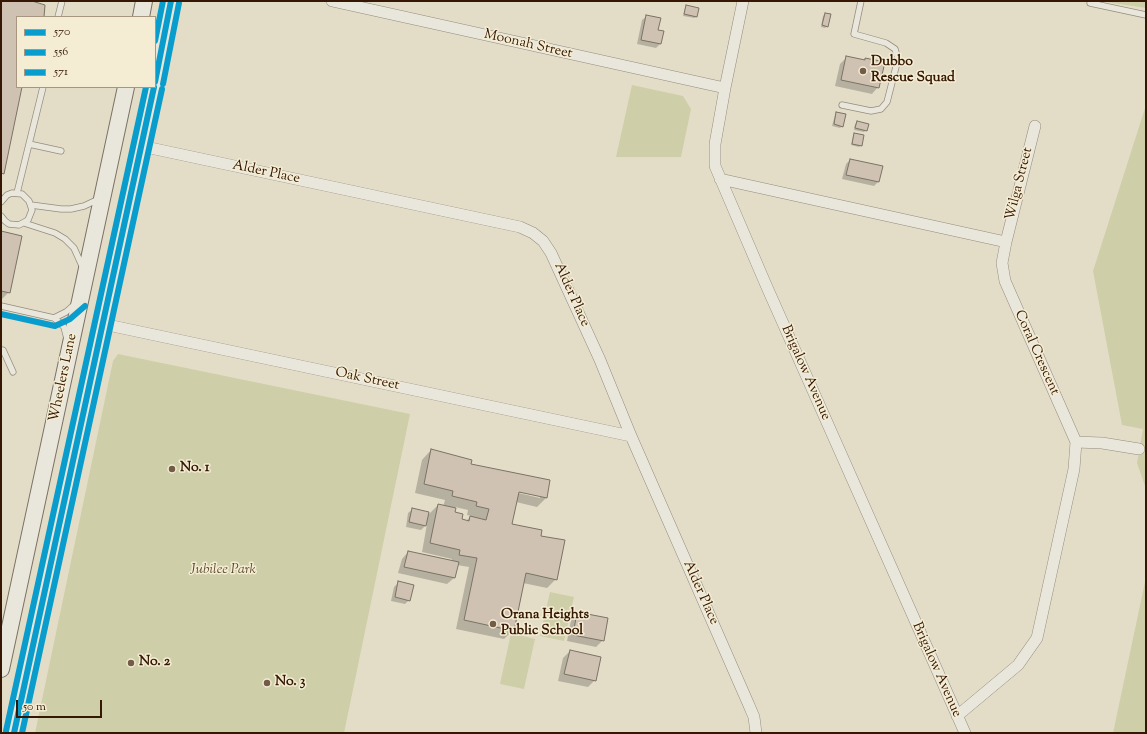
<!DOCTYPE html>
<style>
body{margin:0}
#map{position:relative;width:1147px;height:734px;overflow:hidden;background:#e3ddc8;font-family:"Sorts Mill Goudy",serif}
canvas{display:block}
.frame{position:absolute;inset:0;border:2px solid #351703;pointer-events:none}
.legend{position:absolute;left:16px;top:16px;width:140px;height:72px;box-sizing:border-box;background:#f4edd4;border:1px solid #a89780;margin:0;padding:5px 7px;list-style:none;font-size:12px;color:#351703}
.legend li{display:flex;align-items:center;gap:8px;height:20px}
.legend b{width:20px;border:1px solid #a89780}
.scale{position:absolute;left:16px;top:700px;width:86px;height:18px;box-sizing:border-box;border:2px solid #351703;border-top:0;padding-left:5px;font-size:12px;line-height:14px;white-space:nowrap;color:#351703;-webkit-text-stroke:3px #f4edd4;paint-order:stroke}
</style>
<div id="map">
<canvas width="1147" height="734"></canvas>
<div class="frame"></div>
<ul class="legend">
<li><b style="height:5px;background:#089dcc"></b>570</li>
<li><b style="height:5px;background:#089dcc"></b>556</li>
<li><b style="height:5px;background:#089dcc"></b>571</li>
</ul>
<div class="scale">50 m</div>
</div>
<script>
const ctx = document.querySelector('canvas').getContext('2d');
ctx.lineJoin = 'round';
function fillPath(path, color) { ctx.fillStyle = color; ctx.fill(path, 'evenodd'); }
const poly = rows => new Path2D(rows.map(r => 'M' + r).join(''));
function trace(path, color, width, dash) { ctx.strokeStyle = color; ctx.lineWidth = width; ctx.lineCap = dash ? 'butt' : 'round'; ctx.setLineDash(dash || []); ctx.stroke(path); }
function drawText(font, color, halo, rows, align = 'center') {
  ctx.font = font + ' "Sorts Mill Goudy",serif'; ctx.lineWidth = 3; ctx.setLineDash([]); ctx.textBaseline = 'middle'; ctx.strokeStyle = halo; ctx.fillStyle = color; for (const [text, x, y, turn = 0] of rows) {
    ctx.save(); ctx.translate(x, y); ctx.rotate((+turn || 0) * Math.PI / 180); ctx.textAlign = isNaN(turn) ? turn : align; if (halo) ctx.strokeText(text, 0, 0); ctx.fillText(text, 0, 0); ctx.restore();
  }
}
fillPath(poly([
 [1100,1,1146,1,1146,8],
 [632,85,683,96,691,109,681,157,616,157],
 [1146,105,1146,489,1137,463,1143,429,1122,425,1093,271],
 [118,354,410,414,344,733,35,733,113,361],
 [1146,577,1146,733,1113,733],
 [550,592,574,597,564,641,540,636],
 [511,633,535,639,524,689,500,684]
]), '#cecfa8');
fillPath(poly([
 [687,6,696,16,695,18,683,16,685,8],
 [825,14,827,26,825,28,821,27,823,16],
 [647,16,657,30,663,32,660,44,656,48,637,44,642,20],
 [847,57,864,60,865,59,878,87,872,94,835,86,840,64],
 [837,113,842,126,840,128,832,126,835,115],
 [857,122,866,130,864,132,854,130,855,124],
 [855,134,861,145,859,147,851,145,853,136],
 [850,160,878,182,874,186,842,179,846,164],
 [1,232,9,292,1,300],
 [431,450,470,465,549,481,546,498,537,507,516,502,511,524,540,536,556,579,547,588,523,583,513,630,504,639,456,629,469,567,457,565,454,578,447,584,398,573,402,559,408,552,451,562,452,559,422,552,427,524,421,530,406,527,408,513,413,509,427,516,438,505,443,507,445,500,415,493,422,460],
 [514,490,540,496,540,498,514,492],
 [455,507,468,510,467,515,471,516,466,521,460,520,454,513],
 [399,582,409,600,405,604,391,601,394,587],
 [578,613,603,640,596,647,567,641,571,620],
 [570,651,595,680,588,687,558,681,563,658]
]), '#0003');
const building = poly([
 [1,1,32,1,45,5,44,17,17,17,17,87,22,87,4,174,1,173,1,1],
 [686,5,699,8,697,17,684,14,686,5],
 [825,13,831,14,828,27,822,25,825,13],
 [646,15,661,18,658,30,664,31,661,44,641,40,646,15],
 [846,56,865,60,865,58,885,62,879,88,841,80,846,56],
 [836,112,846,114,843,127,834,124,836,112],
 [857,121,869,124,867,131,855,128,857,121],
 [854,133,864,135,862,146,852,144,854,133],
 [850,159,883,166,879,182,846,175,850,159],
 [1,231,22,236,10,293,1,291,1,231],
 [431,449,472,460,471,464,550,480,547,498,519,492,512,524,542,530,541,536,565,540,557,580,526,573,514,631,464,620,477,558,459,555,460,550,430,543,438,504,456,508,455,512,463,514,462,519,469,521,470,516,486,520,489,509,476,506,477,502,452,496,453,491,424,484,431,449],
 [412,508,429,512,426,526,409,522,412,508],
 [408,551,459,562,455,578,404,567,408,551],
 [398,581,414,585,410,601,395,597,398,581],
 [577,612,608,618,604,641,573,635,577,612],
 [570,650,601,657,596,681,564,674,570,650]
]);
fillPath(building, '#d0c2b2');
trace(building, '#7a7264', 1);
const service = poly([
 [1090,3,1146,15],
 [58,17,62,1],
 [842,105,871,111,881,109,887,102,898,59,895,49,886,43,854,34,861,1],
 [29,144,61,151],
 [17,193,43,87],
 [1,202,7,195,12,193,22,194,29,201,32,210,28,220,19,225,9,224,5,221,1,216],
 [31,205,61,209,71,209,84,206,99,199],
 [24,223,55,233,65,239,74,248,83,268],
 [1,306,54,318,59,322,64,327,67,339],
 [54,318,66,312,75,304],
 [1,350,3,350,13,372]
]);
const minor = poly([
 [332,1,725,88],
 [743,1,725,88,715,144,715,166,766,285,965,733],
 [141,146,520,227,533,233,543,241,551,253,600,360,631,436,748,703,754,717,756,733],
 [720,179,1006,242,1002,263,1005,281,1076,442,1074,469,1037,638,1018,665,957,716],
 [1006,242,1035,126],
 [103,324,631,436],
 [1076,442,1102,443,1139,449]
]);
const secondary = poly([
 [141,17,144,1],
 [155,82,171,1],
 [1,669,126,87],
 [14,733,154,87]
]);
trace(service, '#948c7e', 7);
trace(minor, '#948c7e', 12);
trace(secondary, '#7a7264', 18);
trace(service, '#e9e6db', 5.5);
trace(minor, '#e9e6db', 11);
trace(secondary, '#e9e6db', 16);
trace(poly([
 [155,82,171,1],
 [14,733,154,87]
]), '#089dcc', 6);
trace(poly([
 [163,84,179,3],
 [1,314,55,326,70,319,85,306],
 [22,733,162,89]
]), '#089dcc', 6);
trace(poly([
 [155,41,163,1],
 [6,731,146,87]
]), '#089dcc', 6);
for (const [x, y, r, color] of [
 [863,71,4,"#725c48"],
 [172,469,4,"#725c48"],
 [493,624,4,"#725c48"],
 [131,663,4,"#725c48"],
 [267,683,4,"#725c48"]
]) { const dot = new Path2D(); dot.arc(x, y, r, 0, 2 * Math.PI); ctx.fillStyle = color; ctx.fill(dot); trace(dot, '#f4edd4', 1.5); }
drawText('14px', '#351703', '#f4edd4', [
 ["Moonah Street",528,45,13],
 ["Alder Place",266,173,12],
 ["Wilga Street",1020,184,-76],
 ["Alder Place",571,295,66],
 ["Coral Crescent",1036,353,66],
 ["Brigalow Avenue",805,373,66],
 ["Wheelers Lane",64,378,-78],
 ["Oak Street",367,380,12],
 ["Alder Place",700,593,66],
 ["Brigalow Avenue",936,670,66]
]);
drawText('bold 14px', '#351703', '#f4edd4', [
 ["Dubbo",871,63],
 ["Rescue Squad",871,79],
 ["No. 1",180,469],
 ["Orana Heights",501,616],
 ["Public School",501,632],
 ["No. 2",139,663],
 ["No. 3",275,683]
], 'left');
drawText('italic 14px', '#5e4b2d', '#f4edd4', [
 ["Jubilee Park",223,571]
]);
</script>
